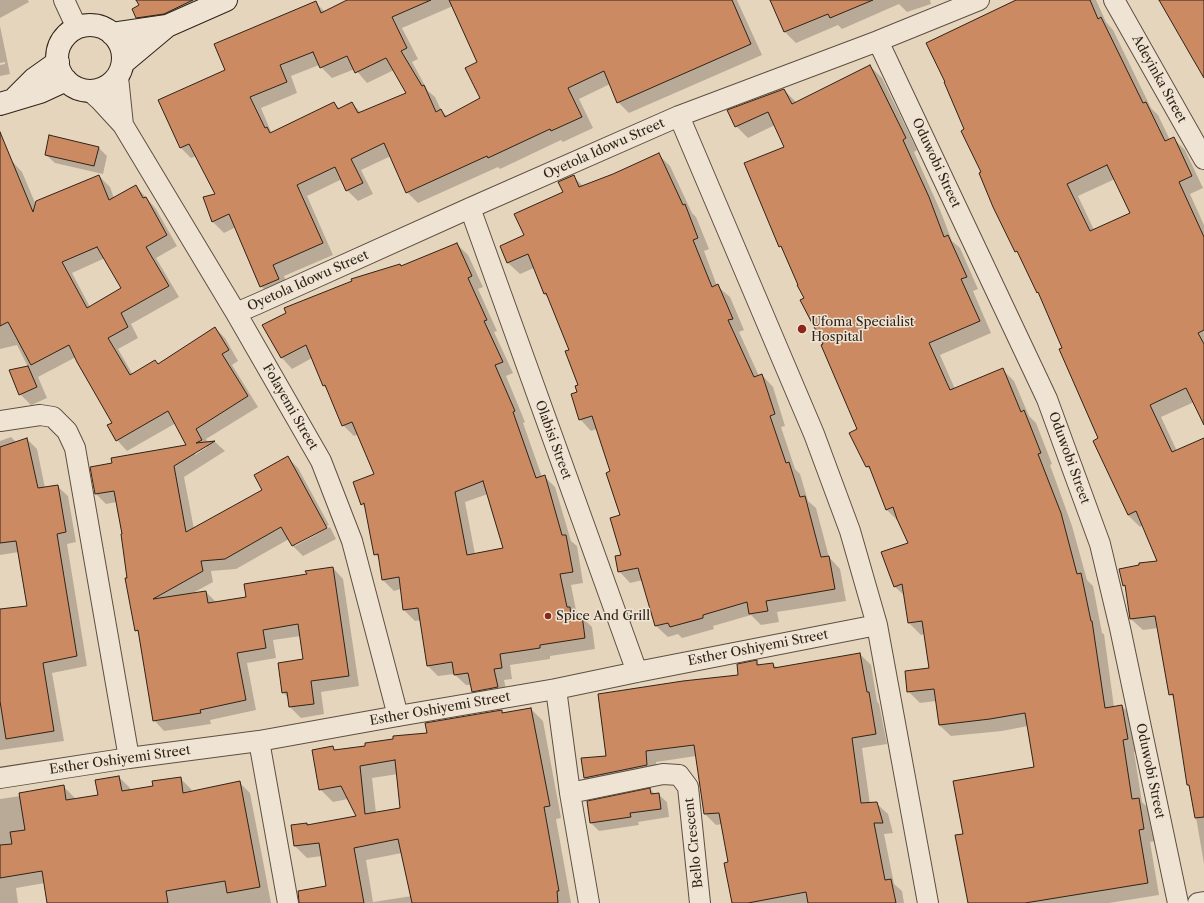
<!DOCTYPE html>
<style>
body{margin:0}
canvas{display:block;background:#e6d5bd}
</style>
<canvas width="1204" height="903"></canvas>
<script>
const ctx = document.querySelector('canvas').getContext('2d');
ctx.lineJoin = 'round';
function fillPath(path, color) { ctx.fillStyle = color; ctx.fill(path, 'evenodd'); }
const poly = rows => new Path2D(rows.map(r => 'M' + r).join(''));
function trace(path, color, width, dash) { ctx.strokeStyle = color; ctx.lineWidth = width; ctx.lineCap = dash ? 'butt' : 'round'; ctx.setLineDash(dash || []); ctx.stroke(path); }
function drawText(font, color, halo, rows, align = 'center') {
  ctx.font = font + ' "Libre Caslon Text",serif'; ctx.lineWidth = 3; ctx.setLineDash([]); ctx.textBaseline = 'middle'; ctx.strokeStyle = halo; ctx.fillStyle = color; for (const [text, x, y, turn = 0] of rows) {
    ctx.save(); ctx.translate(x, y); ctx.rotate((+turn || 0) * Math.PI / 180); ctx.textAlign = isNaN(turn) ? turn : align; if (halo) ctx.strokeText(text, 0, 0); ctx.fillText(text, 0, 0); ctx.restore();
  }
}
fillPath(poly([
 [0,0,28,0,29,2,0,18],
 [137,0,203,0,149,29,137,17,140,6],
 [350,0,737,0,762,55,629,113,618,102,610,84,579,99,593,128,563,142,561,140,500,169,498,167,418,203,407,192,391,156,361,170,373,194,358,201,347,190,342,179,307,196,333,255,284,276,290,290,272,297,261,286,236,227,224,233,213,222,205,198,217,195,197,156,191,158,180,147,226,70,316,3,325,12],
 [453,6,479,62,481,98,448,117,441,110,435,97,428,91,412,62,418,59,402,28],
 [319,65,332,78,355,69,367,83,394,70,408,93,361,113,352,103,340,109,334,103,272,134,261,108,297,93,291,76],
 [782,0,930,0,931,4,907,12,899,4,842,29,838,25,796,43,785,32,773,4],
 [1019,0,1096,0,1106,22,1113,30,1151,108,1158,115,1170,140,1173,138,1185,150,1203,188,1190,194,1204,225,1204,423,1194,402,1161,417,1177,451,1204,439,1204,864,1191,788,1188,785,1175,699,1170,694,1159,628,1143,630,1131,619,1126,587,1124,585,1158,562,1143,525,1140,527,1128,515,1094,441,1100,438,1064,348,1041,296,1038,292,1020,255,1016,251,982,173,966,129],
 [1115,179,1131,213,1094,230,1078,196],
 [0,26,10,74,0,76,0,65,5,64,5,62,0,63],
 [870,66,882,78,917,150,914,152,940,210,952,241,960,248,978,289,973,291,991,333,940,355,955,389,1002,369,1014,381,1029,416,1036,423,1052,464,1050,465,1072,526,1087,580,1093,586,1102,633,1104,634,1114,707,1122,706,1134,718,1139,751,1134,752,1142,802,1151,811,1156,841,1150,842,1159,895,1109,903,969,903,964,835,1035,768,1028,726,1002,731,951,736,939,725,936,701,920,703,908,691,930,669,925,634,921,635,909,623,905,596,894,586,909,543,898,521,886,509,873,472,867,467,851,434,859,430,805,298,783,249,780,246,785,147,775,125,748,138,736,126,784,90,797,103],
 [98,147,107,156,103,174,55,163,46,155],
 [659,155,670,166,692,213,696,217,709,249,704,251,717,286,730,297,744,330,739,332,759,376,762,375,773,387,785,426,781,427,795,469,800,474,808,501,816,508,829,557,840,569,846,601,777,612,779,622,761,625,751,615,713,626,714,629,682,638,678,634,668,637,656,626,643,580,630,583,619,571,622,555,621,516,611,472,597,429,591,431,580,419,579,385,570,351,549,298,544,294,534,268,520,274,508,263,501,247,525,236,564,193,573,176,584,187],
 [12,161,22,172,36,205,99,176,110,187,114,198,136,186,156,209,177,246,156,258,179,297,131,324,138,338,118,349,133,375,158,364,215,328,225,338,238,361,232,365,258,407,206,439,208,443,215,442,225,451,184,477,194,529,263,490,288,458,298,468,329,525,295,544,295,546,330,527,336,539,303,556,293,546,289,539,236,569,211,571,213,582,191,594,206,592,217,603,247,597,308,575,333,568,343,579,359,686,321,692,324,714,301,718,290,707,289,699,283,692,304,660,301,636,273,640,276,658,247,663,256,710,210,720,211,724,164,731,154,720,140,635,136,630,123,534,117,502,106,504,96,494,188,446,176,423,127,451,117,440,114,423,76,357,38,377,47,398,31,405,20,394,28,367,17,345,0,349,0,166],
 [105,258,123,289,90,307,72,273],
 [206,445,207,447,195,455,195,452],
 [457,244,468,255,483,287,478,289,497,331,494,332,513,373,506,376,525,422,523,423,542,477,544,476,555,487,571,541,577,546,583,583,571,585,577,615,581,616,592,627,595,649,550,656,550,659,510,665,512,679,504,680,508,698,484,702,473,691,472,685,466,685,454,674,438,676,427,665,421,620,415,621,404,610,401,589,394,591,383,580,380,559,375,554,366,508,362,504,376,475,359,434,354,436,343,425,328,390,323,385,312,358,292,369,282,358,264,326],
 [488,494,504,549,475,554,465,502],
 [11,437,16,442,27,439,37,449,45,488,57,486,68,496,76,542,67,544,87,666,52,673,64,741,0,750,0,610,28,607,19,552,0,555,0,441],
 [860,654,871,665,877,701,879,704,887,744,862,748,870,804,877,804,888,814,893,833,884,834,894,884,902,891,904,903,733,903,729,863,722,824,716,825,705,814,696,756,656,762,658,776,596,789,585,778,582,759,608,756,739,676,756,661,760,666,773,664,777,668],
 [531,709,543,721,561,818,556,819,571,903,310,903,327,887,322,856,307,858,295,846,306,824,308,826,358,817,348,799,333,802,320,789,332,748,335,751,366,747,429,734,501,711,504,714],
 [398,774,401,809,376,813,372,778],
 [402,853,412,896,373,902,366,860],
 [119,777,130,788,130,790,154,786,180,778,191,789,192,792,239,782,250,793,271,903,48,903,45,883,16,888,18,903,0,903,0,799,20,796,63,786,74,797,75,799,99,795],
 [650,789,655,794,658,794,667,802,669,817,638,822,639,825,599,831,591,823]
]), '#0003');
const building = poly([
 [136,0,193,0,164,14,136,18,132,9,139,5,136,0],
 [347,0,431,0,392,17,407,48,401,51,422,86,424,85,436,112,441,109,445,117,480,98,465,68,477,62,449,0,732,0,751,44,617,103,604,71,568,88,582,117,551,131,550,129,488,158,487,156,406,193,384,143,351,159,363,183,346,191,335,167,297,185,323,243,273,265,279,279,260,287,229,214,212,222,203,197,215,194,189,144,180,148,158,100,225,70,214,44,316,1,321,13,347,0],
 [313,52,320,68,347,56,355,73,386,58,406,93,358,113,352,102,338,109,334,102,270,133,267,127,265,128,250,97,287,82,280,65,313,52],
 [770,0,873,0,830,18,828,14,784,32,770,0],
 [1016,0,1090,0,1098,19,1101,17,1143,103,1146,102,1165,141,1174,137,1192,176,1179,182,1204,237,1204,330,1198,333,1204,344,1204,425,1186,388,1150,405,1172,452,1204,438,1204,817,1195,818,1189,785,1187,785,1173,694,1169,695,1155,616,1130,619,1125,585,1123,586,1119,569,1139,565,1139,563,1157,561,1136,511,1128,515,1093,441,1098,438,1059,349,1062,348,1038,292,1037,293,1017,251,1015,252,993,207,979,173,981,172,961,131,964,129,944,82,945,82,926,43,1016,0],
 [1107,165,1130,213,1090,231,1067,184,1107,165],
 [1159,0,1204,0,1204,78,1190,54,1159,0],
 [870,65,906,138,903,140,929,197,944,237,948,235,967,277,961,279,980,321,929,343,950,390,1003,368,1021,412,1024,410,1041,453,1038,454,1061,513,1077,574,1081,573,1091,621,1092,621,1105,708,1122,705,1128,739,1123,740,1132,799,1139,798,1144,829,1139,830,1148,883,1025,903,968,903,955,835,963,834,953,781,1034,767,1025,713,990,719,939,725,934,689,907,692,905,671,929,668,922,621,908,623,902,584,894,587,881,552,908,543,897,519,893,507,886,510,869,466,866,467,849,433,857,429,821,345,823,344,800,300,804,298,797,285,798,285,781,246,779,247,744,163,784,147,768,112,735,127,727,110,784,89,792,104,870,65],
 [0,132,33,212,36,201,99,175,109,200,136,185,143,198,146,197,167,235,146,247,169,286,121,313,128,327,108,338,130,375,155,360,158,364,215,327,229,350,222,354,248,396,196,429,202,440,196,443,215,441,174,466,186,532,262,490,254,475,288,456,327,528,292,546,281,527,225,559,201,561,203,571,153,599,206,591,208,603,246,597,244,584,307,574,305,571,333,567,349,676,311,681,314,704,289,707,287,692,282,693,278,663,303,659,298,624,263,630,266,648,237,653,246,700,200,710,201,713,153,721,138,630,135,631,125,578,127,578,121,534,122,534,114,491,95,494,90,467,112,463,111,458,186,445,168,411,116,441,107,425,112,423,77,362,69,345,31,365,8,322,0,326,0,132],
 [97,247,121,288,87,308,62,262,97,247],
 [49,135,99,147,94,166,45,155,49,135],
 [659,153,683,205,685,204,698,238,693,240,712,287,718,284,733,319,728,320,754,377,762,374,775,414,770,416,786,463,789,462,800,497,805,496,821,557,829,556,835,589,766,601,768,611,749,614,747,602,703,615,703,618,670,627,668,623,655,626,638,568,618,572,615,556,621,555,610,518,620,515,606,473,610,471,592,416,579,420,571,394,577,392,575,386,578,385,565,351,569,350,546,293,544,294,528,254,507,263,500,246,524,235,514,214,563,192,558,182,574,175,579,187,613,174,659,153],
 [457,243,472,276,468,278,487,320,484,321,503,362,495,365,515,411,513,412,536,478,545,475,562,535,566,535,573,572,560,574,567,607,570,607,571,617,582,615,585,638,540,645,540,648,500,654,502,668,494,669,498,687,472,692,468,673,454,675,452,662,427,666,418,608,403,610,399,577,382,580,378,554,374,555,364,503,361,505,353,482,374,474,352,422,342,426,325,385,323,386,306,345,281,358,262,325,286,313,284,308,352,281,351,279,400,264,401,266,457,243],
 [483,481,503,548,467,555,455,492,483,481],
 [28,366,37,387,19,395,9,370,28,366],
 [27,438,38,488,58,485,66,532,57,534,77,656,43,663,54,731,6,739,0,701,0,609,27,606,16,541,0,543,0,447,27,438],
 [860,653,867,692,869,692,876,734,852,738,861,803,877,802,883,823,874,823,885,880,891,879,896,903,808,903,806,892,748,903,732,903,724,863,728,862,719,813,704,814,694,745,646,751,647,765,584,778,581,758,606,756,598,694,683,681,738,675,737,664,757,660,757,665,773,663,774,668,860,653],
 [531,708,550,806,544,807,559,891,557,891,558,903,412,903,398,839,354,848,364,903,299,903,298,891,326,886,319,843,294,846,291,825,307,823,307,825,356,816,341,786,319,790,312,750,333,746,334,750,365,746,365,743,393,739,393,736,427,733,425,723,502,710,502,713,531,708],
 [395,760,400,808,365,814,360,766,395,760],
 [119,776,122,791,153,786,152,781,181,777,183,793,240,781,260,887,227,893,225,881,166,891,168,903,47,903,42,871,0,878,0,845,12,844,10,832,25,830,19,793,64,785,66,800,98,795,95,780,119,776],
 [650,788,651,794,659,793,661,809,630,813,631,817,590,823,587,801,650,788]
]);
fillPath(building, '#cb8a62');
trace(building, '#302318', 1);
const minor = poly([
 [64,0,77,28],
 [1114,0,1204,159],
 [878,41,1047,399,1100,544,1120,628,1178,903],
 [118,77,123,125],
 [89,90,100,100,123,125,236,313,321,461,352,541,398,716],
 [679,116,814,434,850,531,877,625,928,903],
 [470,208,637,672],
 [236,313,257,304,470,208,679,116,878,41,979,0],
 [0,421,40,415,53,417,67,431,75,448,129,758],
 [556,689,570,793,589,903],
 [259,741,288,903],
 [0,778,129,758,259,741,398,716,556,689,637,672,877,625],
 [570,793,663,774,679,775,688,787,700,903],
 [1198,903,1204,902]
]);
const secondary = poly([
 '57 58a33 33 0 1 1 66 0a33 33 0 1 1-66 0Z',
 [112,34,167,26],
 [124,62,167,26,226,0],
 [16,97,34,79,58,62],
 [0,104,40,92,66,80]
]);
trace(minor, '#5e5041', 22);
trace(secondary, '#302318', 24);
trace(minor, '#efe4d4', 20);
trace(secondary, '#efe4d4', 22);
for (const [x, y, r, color] of [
 [802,329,5,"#8f2418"],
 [548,616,4,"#8f2418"]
]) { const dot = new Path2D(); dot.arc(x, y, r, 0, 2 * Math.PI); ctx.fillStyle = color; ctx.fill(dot); trace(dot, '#efe4d4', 1.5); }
drawText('13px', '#302318', '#efe4d4', [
 ["Adeyinka Street",1159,79,61],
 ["Oyetola Idowu Street",604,149,-24],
 ["Oduwobi Street",936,163,65],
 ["Oyetola Idowu Street",308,281,-24],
 ["Folayemi Street",290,407,60],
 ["Olabisi Street",553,440,70],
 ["Oduwobi Street",1069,458,70],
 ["Esther Oshiyemi Street",758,648,-11],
 ["Esther Oshiyemi Street",440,709,-10],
 ["Esther Oshiyemi Street",120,760,-8],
 ["Oduwobi Street",1150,771,78],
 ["Bello Crescent",694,843,-96]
]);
drawText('13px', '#302318', '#efe4d4', [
 ["Ufoma Specialist",811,322],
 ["Hospital",811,337],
 ["Spice And Grill",556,616]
], 'left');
</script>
